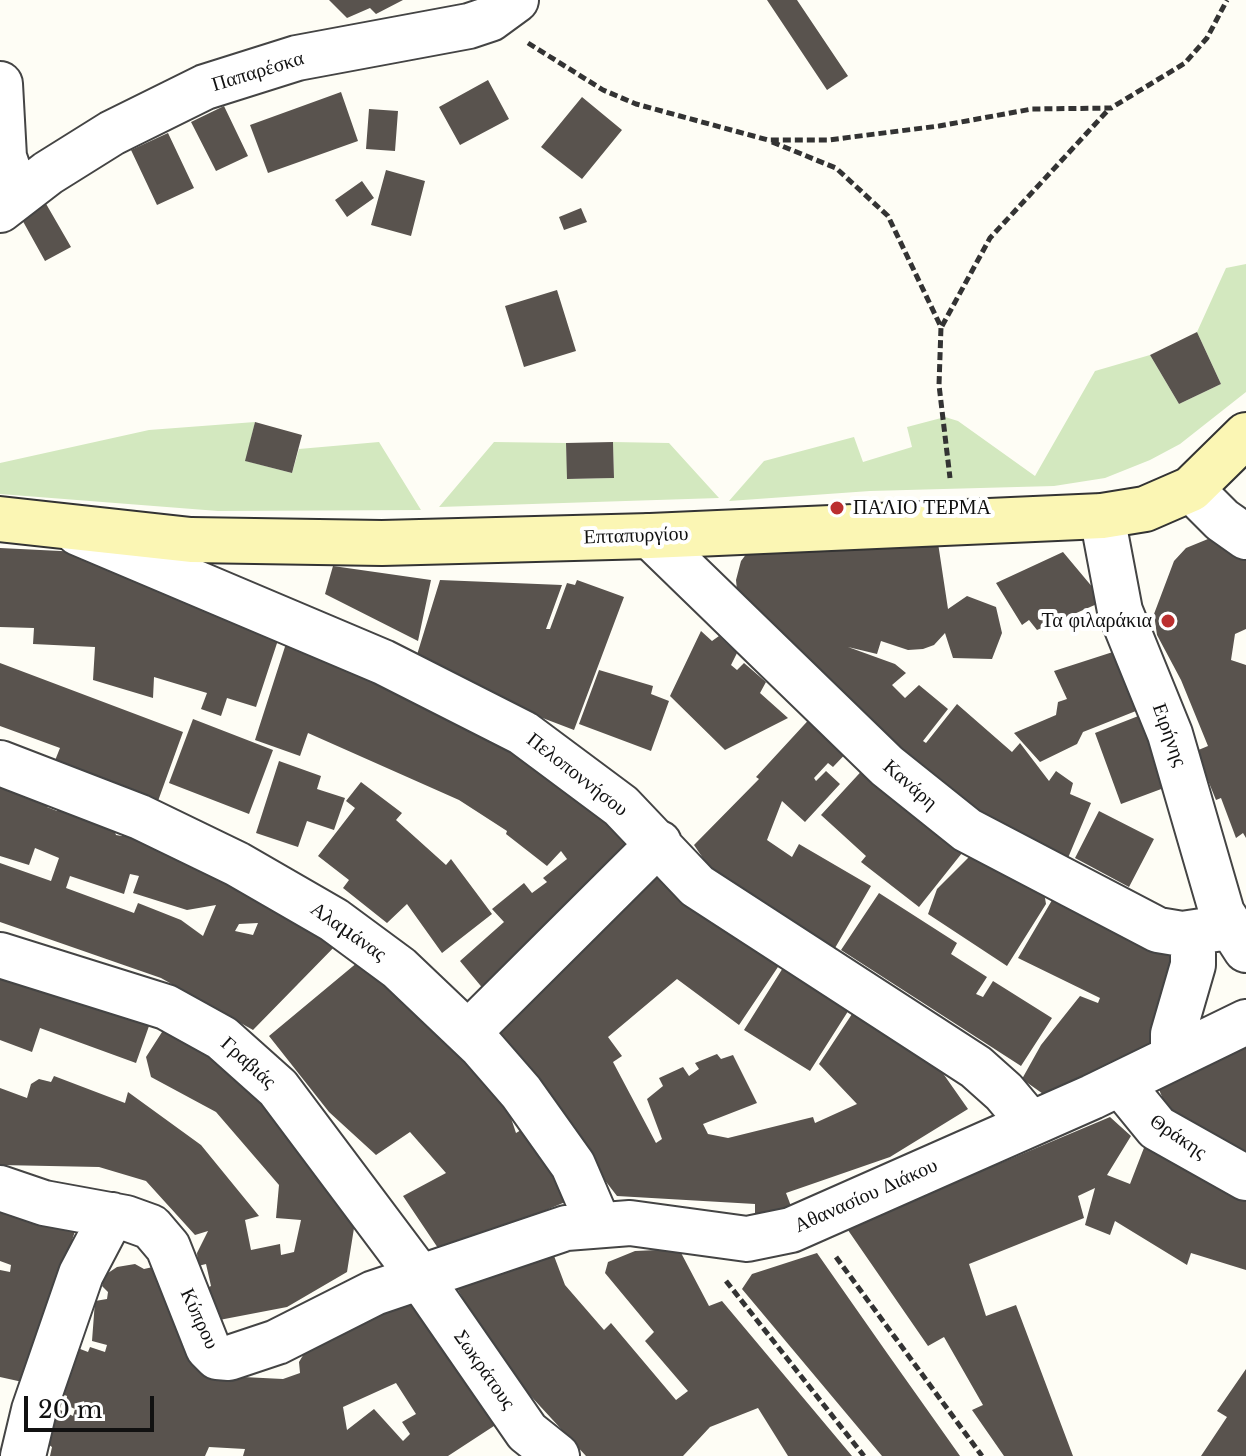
<!DOCTYPE html>
<meta charset="utf-8">
<style>
body{margin:0}
#map{position:relative;width:1246px;height:1456px;overflow:hidden;background:#fefdf5;font-family:"Libre Baskerville",serif}
canvas{display:block}
.scale{position:absolute;left:24px;top:1396px;width:130px;height:36px;box-sizing:border-box;border:4px solid #111;border-top:0;padding-left:10px;font-size:24px;line-height:28px;white-space:nowrap;color:#111;-webkit-text-stroke:6px #fff;paint-order:stroke}
</style>
<div id="map">
<canvas width="1246" height="1456"></canvas>
<div class="scale">20 m</div>
</div>
<script>
const ctx = document.querySelector('canvas').getContext('2d');
ctx.lineJoin = 'round';
function fillPath(path, color) { ctx.fillStyle = color; ctx.fill(path, 'evenodd'); }
const poly = rows => new Path2D(rows.map(r => 'M' + r).join(''));
function trace(path, color, width, dash) { ctx.strokeStyle = color; ctx.lineWidth = width; ctx.lineCap = dash ? 'butt' : 'round'; ctx.setLineDash(dash || []); ctx.stroke(path); }
function drawText(font, color, halo, rows, align = 'center') {
  ctx.font = font + ' "Libre Baskerville",serif'; ctx.lineWidth = 8; ctx.setLineDash([]); ctx.textBaseline = 'middle'; ctx.strokeStyle = halo; ctx.fillStyle = color; for (const [text, x, y, turn = 0] of rows) {
    ctx.save(); ctx.translate(x, y); ctx.rotate((+turn || 0) * Math.PI / 180); ctx.textAlign = isNaN(turn) ? turn : align; if (halo) ctx.strokeText(text, 0, 0); ctx.fillText(text, 0, 0); ctx.restore();
  }
}
fillPath(poly([
 [1246,264,1246,392,1180,444,1150,460,1105,478,1054,486,870,491,729,501,764,461,854,437,863,462,912,447,907,427,945,417,958,421,1035,476,1095,371,1150,355,1179,404,1221,384,1197,332,1226,268],
 [255,422,246,461,292,473,299,449,379,442,421,510,218,511,0,494,0,463,149,430],
 [494,442,566,443,568,479,614,478,613,442,669,443,719,498,439,507]
]), '#d3e8bf');
fillPath(poly([
 [329,0,403,0,376,14,370,8,347,18],
 [767,0,797,0,848,76,827,90],
 [488,80,509,119,460,145,439,107],
 [341,92,358,141,268,173,250,125],
 [582,97,622,130,582,179,541,147],
 [224,106,248,156,216,171,191,122],
 [369,109,398,111,395,151,366,149],
 [168,133,194,188,157,205,131,150],
 [386,170,425,181,411,236,371,225],
 [362,181,374,198,347,217,335,200],
 [45,202,71,247,45,261,20,216],
 [581,208,587,222,564,230,559,217],
 [557,290,576,351,524,367,505,306],
 [1197,332,1221,384,1179,404,1150,355],
 [255,422,302,435,292,473,245,461],
 [613,442,614,478,567,479,566,443],
 [1208,539,1246,554,1246,629,1235,634,1231,660,1246,665,1246,838,1243,833,1236,838,1221,798,1216,800,1196,751,1208,746,1181,680,1157,635,1154,614,1174,561,1186,548],
 [938,543,948,609,967,596,996,607,1002,633,992,659,953,658,945,633,934,645,923,649,908,650,881,641,877,654,848,647,895,664,906,673,892,685,905,698,919,685,948,709,923,741,926,743,957,704,1012,752,1020,743,1049,781,1056,771,1073,783,1070,794,1091,803,1065,865,969,812,738,601,736,580,741,561,750,549],
 [0,548,101,553,281,631,256,707,227,698,221,716,201,709,207,693,154,677,153,698,93,680,95,647,33,644,34,628,0,627],
 [1063,552,1104,601,1037,630,1029,620,1022,625,996,583],
 [333,566,431,580,418,641,325,594],
 [440,580,562,585,546,629,550,629,567,583,575,585,577,580,624,597,574,730,519,709,416,658],
 [291,628,453,707,651,841,552,918,555,921,524,946,526,949,490,997,460,961,504,922,492,909,524,883,532,893,547,882,543,878,567,859,561,851,547,866,506,834,507,831,459,800,308,733,300,756,255,740],
 [701,631,712,641,719,636,737,653,731,665,737,670,744,663,766,682,760,693,788,718,725,750,670,696],
 [1119,650,1146,707,1083,732,1077,744,1040,762,1014,733,1056,715,1058,702,1067,699,1054,671],
 [0,663,183,732,158,801,54,763,60,748,0,726],
 [599,670,653,686,651,694,669,701,651,751,579,724],
 [815,713,852,747,833,767,828,763,814,778,816,781,826,771,840,784,805,822,782,801,767,840,792,857,799,844,871,886,835,948,763,907,711,870,694,845,759,779,756,777],
 [1146,713,1172,785,1121,804,1095,733],
 [193,719,273,750,249,814,169,783],
 [279,761,321,776,317,789,345,798,334,830,307,821,298,847,256,833],
 [868,764,966,848,919,907,861,862,866,856,821,815],
 [0,773,51,791,47,807,57,811,61,800,110,818,116,835,122,836,126,825,342,939,253,1030,161,978,0,922,0,863,51,881,59,858,35,848,29,865,0,856],
 [130,874,139,876,133,893,187,910,216,905,203,936,181,920,138,903,134,913,66,888,70,876,124,894],
 [258,923,253,935,235,931,239,924],
 [361,782,402,813,396,820,446,865,451,859,492,914,442,953,407,904,387,923,343,888,349,880,318,856,355,808,346,801],
 [1099,811,1154,839,1129,887,1075,858],
 [978,848,1043,886,1046,904,1007,966,928,914,937,889],
 [657,874,784,958,739,1025,677,979,608,1037,622,1056,613,1062,656,1143,662,1139,647,1099,663,1086,659,1078,683,1067,689,1076,699,1069,695,1063,717,1054,721,1059,733,1055,757,1103,703,1124,708,1134,728,1138,813,1117,815,1123,857,1104,819,1064,854,1011,920,1042,915,1055,928,1052,968,1109,890,1157,786,1193,794,1214,773,1219,755,1213,755,1204,617,1196,522,1073,480,1027],
 [1058,890,1182,958,1149,1059,1053,1101,1022,1079,1041,1045,1080,996,1098,1003,1100,998,1018,958],
 [879,893,957,943,951,954,987,977,976,994,983,997,993,981,1052,1018,1021,1066,841,950],
 [370,952,506,1103,516,1133,528,1126,570,1200,442,1254,403,1196,446,1173,410,1132,376,1155,329,1112,269,1036],
 [786,963,852,1005,810,1071,744,1030],
 [0,965,155,1009,136,1063,40,1028,32,1052,0,1040],
 [171,1018,251,1073,358,1203,347,1272,287,1307,214,1321,205,1289,211,1286,206,1264,198,1266,197,1253,208,1231,195,1235,146,1181,99,1167,0,1165,0,1088,27,1098,31,1084,39,1079,51,1082,54,1076,125,1103,128,1092,201,1145,259,1216,245,1220,251,1250,280,1244,281,1255,294,1252,301,1220,276,1218,279,1185,216,1112,151,1077,146,1057],
 [1246,1045,1246,1165,1178,1135,1155,1080],
 [1110,1117,1131,1136,1107,1175,1130,1184,1147,1140,1246,1192,1246,1270,1191,1253,1187,1265,1115,1221,1110,1235,1085,1225,1095,1188,1078,1196,1084,1218,969,1264,986,1316,1016,1305,1073,1456,1004,1456,972,1410,983,1405,944,1337,928,1346,841,1220,959,1165,965,1178],
 [0,1200,76,1228,27,1383,0,1377,0,1270,10,1272,11,1265,0,1261],
 [548,1240,565,1285,604,1330,611,1323,676,1400,688,1391,645,1341,654,1332,605,1273,608,1262,635,1251,679,1249,709,1306,722,1301,852,1456,788,1456,758,1408,710,1427,683,1456,586,1456,504,1367,455,1285],
 [817,1253,887,1353,960,1456,882,1456,742,1289,752,1274],
 [135,1264,144,1269,157,1266,163,1296,172,1292,203,1375,283,1379,300,1373,299,1362,305,1352,405,1293,497,1424,448,1456,243,1456,245,1449,209,1447,205,1456,50,1456,52,1447,43,1441,56,1408,73,1416,75,1409,66,1405,67,1396,57,1392,75,1347,88,1352,90,1347,105,1352,107,1345,92,1341,95,1301,107,1299,108,1292,102,1286,105,1275,117,1267],
 [396,1383,416,1414,402,1422,410,1434,403,1441,374,1409,347,1430,343,1407],
 [1246,1369,1246,1456,1201,1456,1227,1417,1217,1411]
]), '#59534e');
const minor = poly([
 [0,84,4,157,17,195],
 [0,210,48,173,112,133,205,87,297,58,469,26,490,19,516,0],
 [1191,489,1222,520,1246,537],
 [1102,516,1120,611,1170,734,1222,913,1246,950],
 [78,533,383,662,523,733,621,806,697,886,976,1067,1004,1092,1030,1123],
 [650,536,887,766,967,830,1158,930,1182,934,1229,927],
 [0,763,140,817,237,864,334,920,399,968,481,1046,521,1092,573,1165,598,1223],
 [0,955,166,1007,222,1038,278,1088,419,1276,527,1432,557,1456],
 [468,1033,659,843],
 [1173,1057,1173,1034,1193,965,1193,933],
 [1121,1084,1157,1128,1246,1178],
 [0,1188,44,1203,126,1218,151,1227,168,1247,208,1348,217,1357,229,1358,277,1342,374,1293,566,1228,630,1223,747,1239,791,1230,1092,1097,1246,1022],
 [23,1456,34,1410,81,1274,112,1215]
]);
const secondary = poly([
 [0,519,191,540,382,543,650,536,1102,516,1145,509,1191,489,1246,435]
]);
trace(minor, '#444', 48);
trace(secondary, '#333', 48);
trace(poly([
 [528,43,603,90,636,104,768,140,828,140,939,126,1032,109,1111,108,1185,63,1207,38,1227,0],
 [772,142,836,168,888,216,941,327,939,385,950,478],
 [942,326,990,238,1110,108],
 [836,1257,982,1456],
 [726,1281,864,1456]
]), '#333', 5, [8, 4]);
trace(minor, '#fff', 44);
trace(secondary, '#fbf6b4', 44);
for (const [x, y, r, color] of [
 [837,508,8,"#bb2f2f"],
 [1168,621,8,"#bb2f2f"]
]) { const dot = new Path2D(); dot.arc(x, y, r, 0, 2 * Math.PI); ctx.fillStyle = color; ctx.fill(dot); trace(dot, '#fff', 3); }
drawText('20px', '#111', '#fff', [
 ["Παπαρέσκα",258,72,-17],
 ["Επταπυργίου",636,536,-2],
 ["Ειρήνης",1169,735,70],
 ["Πελοποννήσου",577,775,38],
 ["Κανάρη",910,785,41],
 ["Αλαμάνας",348,932,35],
 ["Γραβιάς",248,1063,42],
 ["Θράκης",1178,1137,34],
 ["Αθανασίου Διάκου",866,1196,-24],
 ["Κύπρου",199,1319,65],
 ["Σωκράτους",484,1370,55]
]);
drawText('20px', '#111', '#fff', [
 ["ΠΑΛΙΟ ΤΕΡΜΑ",853,508],
 ["Τα φιλαράκια",1152,621,"right"]
], 'left');
</script>
